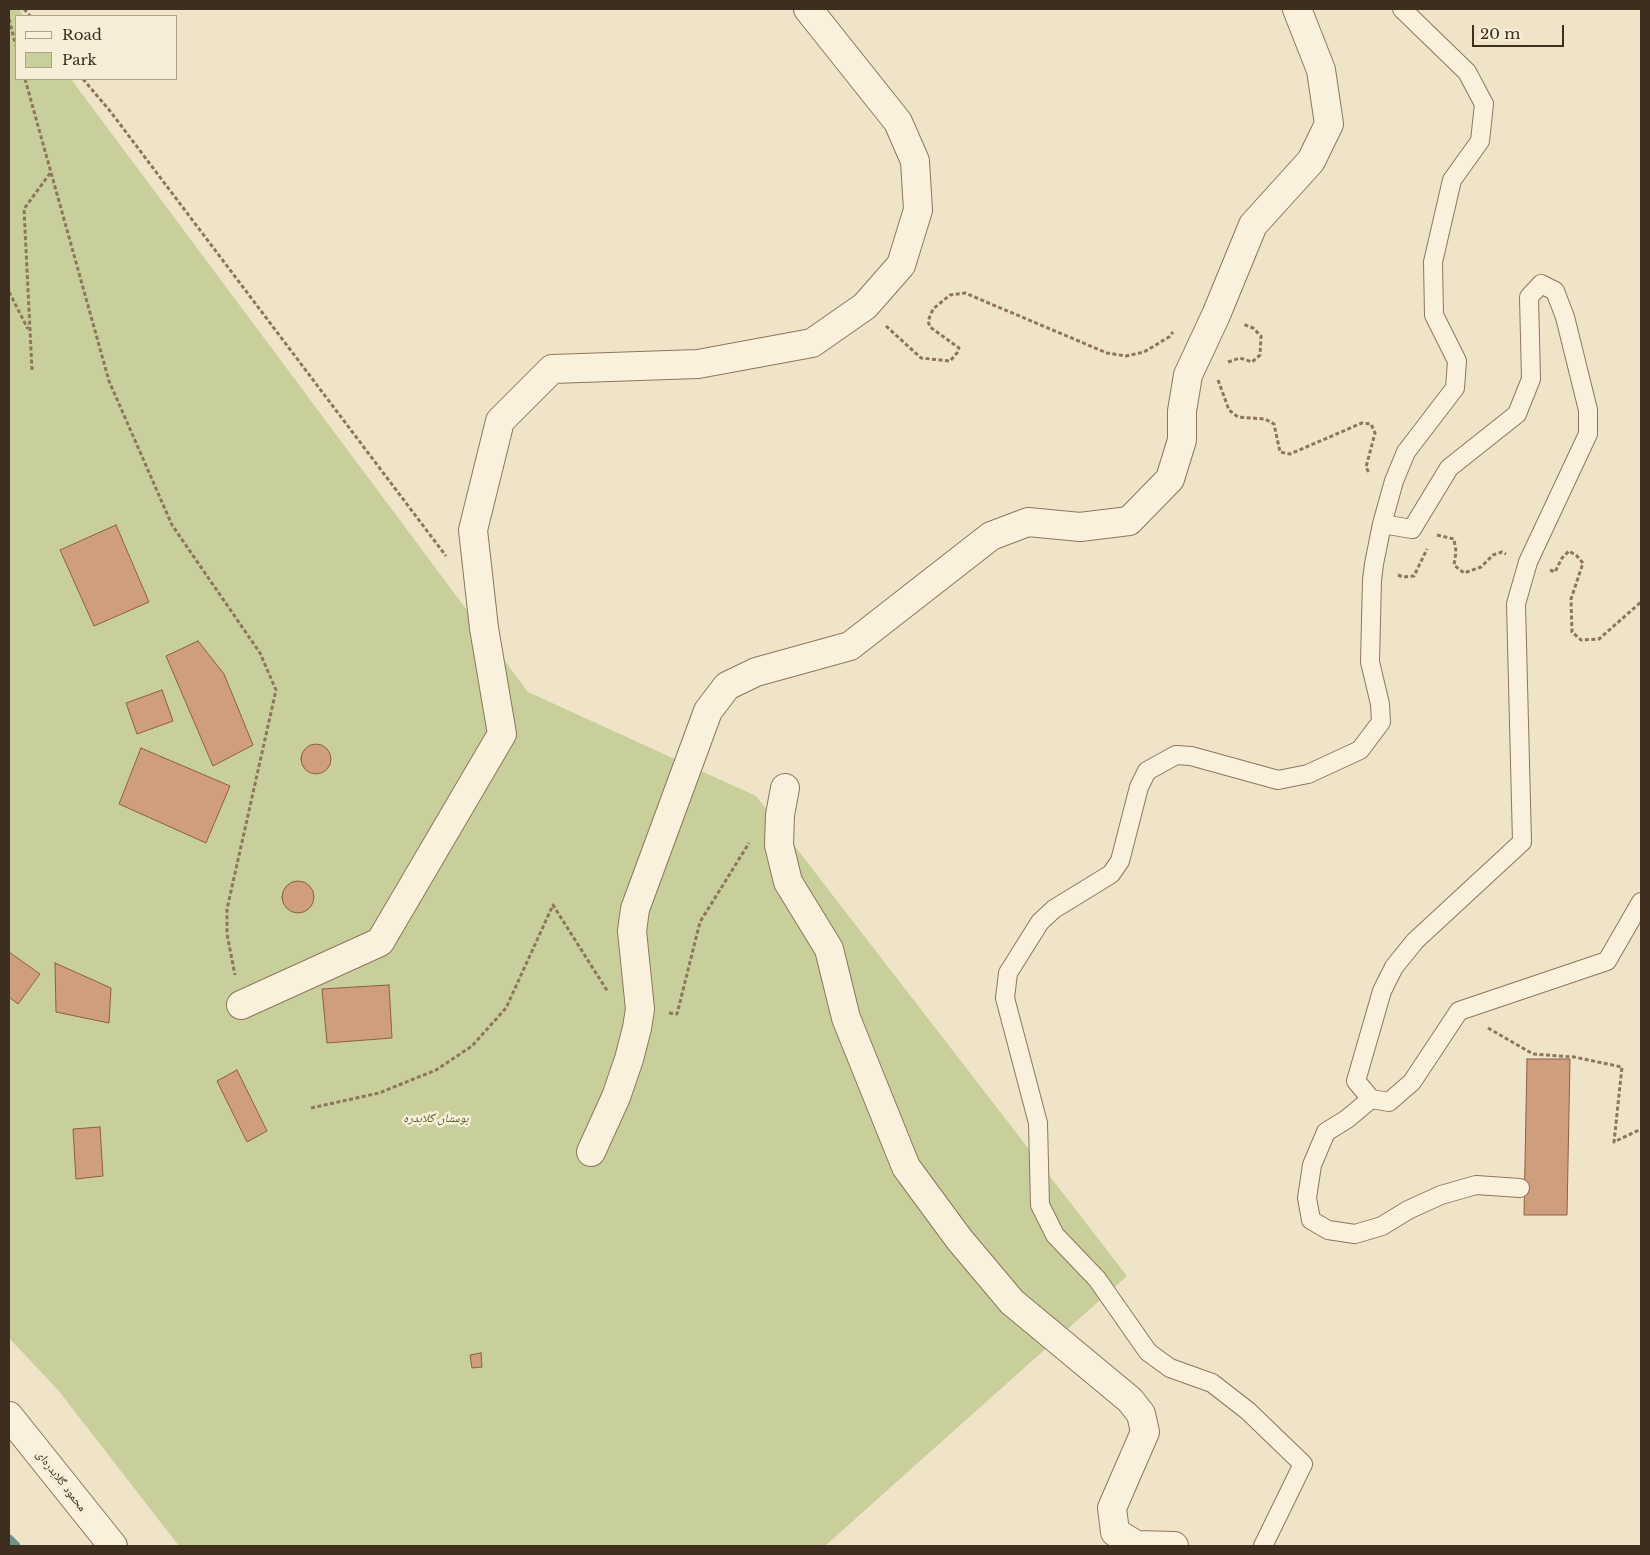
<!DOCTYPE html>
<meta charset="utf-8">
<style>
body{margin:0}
#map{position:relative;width:1650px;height:1555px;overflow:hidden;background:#f0e4c8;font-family:"Libre Baskerville",serif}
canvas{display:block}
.frame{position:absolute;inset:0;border:10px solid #3d2e20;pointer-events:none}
.legend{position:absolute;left:15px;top:15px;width:162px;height:65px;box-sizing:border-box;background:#f7eed8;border:1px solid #ada18e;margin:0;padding:6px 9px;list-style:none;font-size:15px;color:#3d2e20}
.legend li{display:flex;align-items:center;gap:10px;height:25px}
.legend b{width:25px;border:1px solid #ada18e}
.scale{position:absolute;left:1472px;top:25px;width:92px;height:22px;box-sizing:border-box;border:2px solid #3d2e20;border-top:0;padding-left:6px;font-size:15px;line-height:18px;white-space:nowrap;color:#3d2e20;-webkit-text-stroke:4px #f7eed8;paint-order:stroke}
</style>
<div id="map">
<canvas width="1650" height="1555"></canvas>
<div class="frame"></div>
<ul class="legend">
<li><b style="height:6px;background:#faf1dc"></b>Road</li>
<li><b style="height:14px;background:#c9cf9b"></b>Park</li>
</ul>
<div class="scale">20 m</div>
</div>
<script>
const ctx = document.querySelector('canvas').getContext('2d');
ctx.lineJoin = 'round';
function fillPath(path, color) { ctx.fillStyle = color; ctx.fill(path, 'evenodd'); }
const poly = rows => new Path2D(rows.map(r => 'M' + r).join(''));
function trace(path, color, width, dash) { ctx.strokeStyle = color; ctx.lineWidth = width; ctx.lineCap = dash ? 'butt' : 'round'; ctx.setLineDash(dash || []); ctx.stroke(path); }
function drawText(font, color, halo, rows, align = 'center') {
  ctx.font = font + ' "Libre Baskerville","Noto Naskh Arabic",serif'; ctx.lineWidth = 5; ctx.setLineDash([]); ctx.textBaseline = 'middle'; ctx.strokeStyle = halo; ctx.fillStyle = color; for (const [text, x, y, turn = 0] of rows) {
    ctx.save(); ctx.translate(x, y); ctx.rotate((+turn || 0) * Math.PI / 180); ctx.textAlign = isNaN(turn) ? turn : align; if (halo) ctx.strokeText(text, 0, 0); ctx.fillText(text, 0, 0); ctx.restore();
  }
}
fillPath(poly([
 [9,9,19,9,24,16,16,16,16,79,71,79,528,692,756,796,1127,1276,825,1546,179,1546,58,1390,9,1338]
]), '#c9cf9b');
trace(poly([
 [9,1539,16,1546]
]), '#6f938a', 9);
const building = poly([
 [116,525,149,602,94,626,60,550,116,525],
 [198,641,224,674,253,745,213,766,166,656,198,641],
 [162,690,173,721,137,734,126,703,162,690],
 '301 759a15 15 0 1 1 30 0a15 15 0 1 1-30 0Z',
 [141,748,230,786,206,843,119,804,141,748],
 '282 897a16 16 0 1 1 32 0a16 16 0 1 1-32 0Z',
 [9,952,40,974,18,1004,9,997,9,952],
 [55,963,111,988,109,1023,56,1012,55,963],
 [389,985,392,1038,327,1043,322,989,389,985],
 [1527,1059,1570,1059,1567,1215,1524,1215,1527,1059],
 [237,1070,267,1131,247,1142,217,1081,237,1070],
 [100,1127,103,1176,76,1179,73,1129,100,1127],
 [481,1353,482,1367,472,1368,470,1355,481,1353]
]);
fillPath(building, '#cf9f7d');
trace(building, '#8d5f41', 1);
const lane = poly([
 [1402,9,1467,72,1484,104,1480,141,1452,180,1433,262,1434,315,1457,361,1455,388,1406,452,1394,481,1382,524,1412,529,1449,468,1517,414,1531,379,1529,297,1541,284,1555,291,1565,317,1588,410,1588,434,1528,562,1516,604,1522,842,1415,941,1394,967,1382,991,1356,1081,1371,1099,1389,1102,1412,1082,1459,1011,1607,961,1641,902],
 [1371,1099,1347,1119,1326,1132,1312,1165,1307,1198,1311,1220,1328,1230,1355,1234,1382,1226,1408,1210,1441,1195,1476,1185,1520,1188],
 [1263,1546,1303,1464,1248,1411,1212,1383,1170,1368,1148,1352,1097,1279,1055,1235,1040,1205,1038,1123,1005,998,1008,973,1040,922,1054,909,1111,874,1120,861,1139,787,1147,771,1176,755,1191,756,1278,780,1308,774,1360,750,1381,722,1380,704,1370,662,1372,580,1374,564,1382,524]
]);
const street = poly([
 [785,788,780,815,779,845,788,882,829,949,846,1018,906,1167,959,1239,1012,1302,1130,1400,1141,1414,1145,1432,1112,1508,1115,1532,1136,1545,1174,1546],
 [241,1005,380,942,502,734,484,628,473,530,500,421,552,369,698,364,812,343,865,306,901,265,918,210,915,161,898,122,808,9],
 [591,1152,616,1097,629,1059,637,1028,640,1009,632,931,635,909,708,711,727,686,756,672,850,646,991,536,1028,522,1080,527,1129,521,1170,479,1182,440,1182,411,1188,375,1216,315,1253,225,1311,161,1329,124,1321,70,1297,9],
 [9,1416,113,1546]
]);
trace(lane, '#8d765c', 20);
trace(street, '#8d765c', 30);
trace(poly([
 [24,9,30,16],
 [9,19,16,46],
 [25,79,109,381,172,525,260,653,276,690,227,909,227,934,235,975],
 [83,79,110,111,446,556],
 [9,292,28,329],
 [886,326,921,358,950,361,957,353,959,348,930,327,928,321,933,309,950,295,965,293,1107,353,1126,356,1144,352,1169,337,1173,332],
 [1228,362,1240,358,1252,362,1260,355,1261,336,1253,328,1243,324],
 [32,370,24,209,51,172],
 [1218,380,1229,410,1238,417,1265,419,1274,424,1280,452,1290,454,1362,423,1371,424,1375,433,1366,467,1369,473],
 [1437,535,1454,539,1456,552,1454,565,1464,573,1481,567,1493,555,1502,552,1506,554],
 [1550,570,1555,572,1562,558,1569,551,1577,556,1583,563,1571,599,1572,632,1581,640,1599,639,1641,602],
 [1398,575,1403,577,1414,576,1427,549],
 [669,1013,677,1014,700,922,749,843],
 [1488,1028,1533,1054,1574,1057,1622,1067,1614,1142,1641,1129],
 [311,1108,379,1093,436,1070,472,1046,506,1008,553,905,608,992]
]), '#8d765c', 3, [4, 2.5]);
trace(lane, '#faf1dc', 18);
trace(street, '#faf1dc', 28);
drawText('italic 12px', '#4d5a26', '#f7eed8', [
 ["بوستان گلابدره",436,1119]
]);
drawText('12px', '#3d2e20', '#f7eed8', [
 ["محمود گلابدره‌ای",61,1481,52]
]);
</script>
